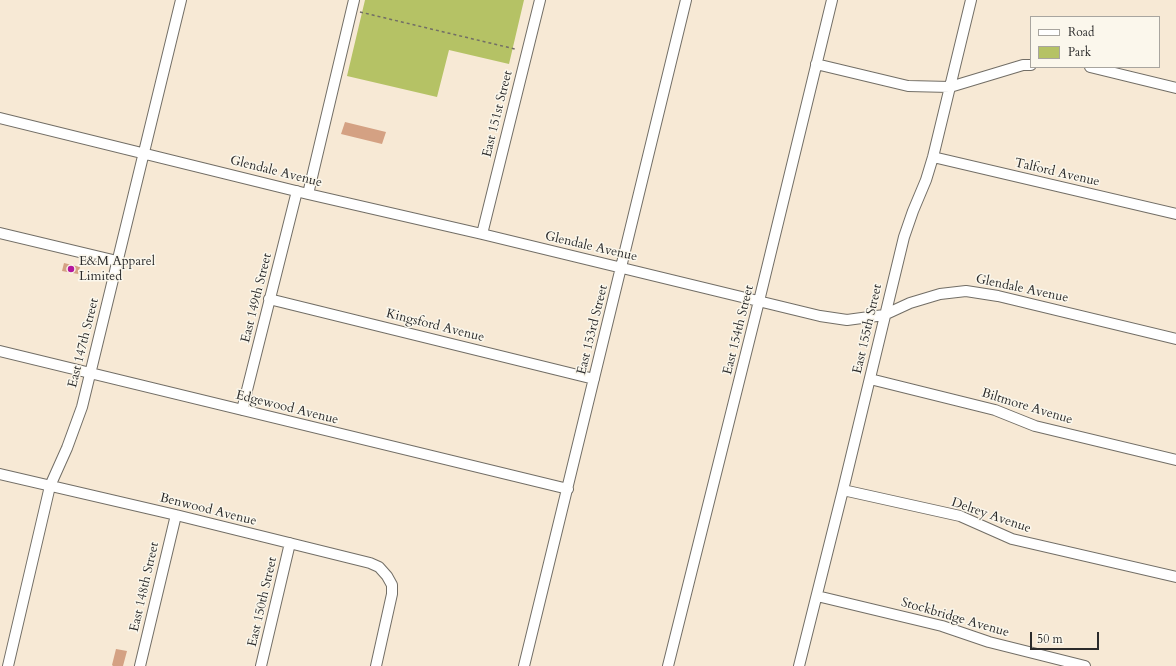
<!DOCTYPE html>
<style>
body{margin:0}
#map{position:relative;width:1176px;height:666px;overflow:hidden;background:#f7e9d5;font-family:Cardo,serif}
canvas{display:block}
.legend{position:absolute;left:1030px;top:16px;width:130px;height:52px;box-sizing:border-box;background:#fbf7ec;border:1px solid #a8a59f;margin:0;padding:5px 7px;list-style:none;font-size:12px;color:#2b2b2b}
.legend li{display:flex;align-items:center;gap:8px;height:20px}
.legend b{width:20px;border:1px solid #a8a59f}
.scale{position:absolute;left:1030px;top:632px;width:69px;height:18px;box-sizing:border-box;border:2px solid #2b2b2b;border-top:0;padding-left:5px;font-size:12px;line-height:14px;white-space:nowrap;color:#2b2b2b;-webkit-text-stroke:3px #fbf7ec;paint-order:stroke}
</style>
<div id="map">
<canvas width="1176" height="666"></canvas>
<ul class="legend">
<li><b style="height:5px;background:#fff"></b>Road</li>
<li><b style="height:11px;background:#b5c265"></b>Park</li>
</ul>
<div class="scale">50 m</div>
</div>
<script>
const ctx = document.querySelector('canvas').getContext('2d');
ctx.lineJoin = 'round';
function fillPath(path, color) { ctx.fillStyle = color; ctx.fill(path, 'evenodd'); }
const poly = rows => new Path2D(rows.map(r => 'M' + r).join(''));
function trace(path, color, width, dash) { ctx.strokeStyle = color; ctx.lineWidth = width; ctx.lineCap = dash ? 'butt' : 'round'; ctx.setLineDash(dash || []); ctx.stroke(path); }
function drawText(font, color, halo, rows, align = 'center') {
  ctx.font = font + ' Cardo,serif'; ctx.lineWidth = 3; ctx.setLineDash([]); ctx.textBaseline = 'middle'; ctx.strokeStyle = halo; ctx.fillStyle = color; for (const [text, x, y, turn = 0] of rows) {
    ctx.save(); ctx.translate(x, y); ctx.rotate((+turn || 0) * Math.PI / 180); ctx.textAlign = isNaN(turn) ? turn : align; if (halo) ctx.strokeText(text, 0, 0); ctx.fillText(text, 0, 0); ctx.restore();
  }
}
fillPath(poly([
 [365,0,524,0,509,64,449,50,437,97,347,76]
]), '#b5c265');
fillPath(poly([
 [345,122,386,132,382,144,341,134],
 [64,263,80,267,78,274,62,271],
 [116,649,127,651,123,666,113,666,112,665]
]), '#d4a183');
const minor = poly([
 [816,64,908,86,950,87,1023,65,1031,65],
 [1090,67,1176,88],
 [0,118,308,194,482,234,820,316,847,320,884,315,910,303,940,294,966,291,998,296,1176,339],
 [933,157,1176,214],
 [308,194,354,0],
 [0,233,117,261],
 [482,234,540,0],
 [269,299,594,379],
 [0,351,568,489],
 [870,379,995,410,1035,426,1176,460],
 [242,410,297,191],
 [0,474,176,515,370,563,379,567,387,576,392,585,392,594,376,666],
 [843,490,960,516,1012,539,1176,577],
 [817,596,942,626,989,642,1085,666],
 [8,666,50,486,67,448,82,407,181,0],
 [140,666,176,515],
 [261,666,290,543],
 [524,666,686,0],
 [668,666,759,301,832,0],
 [799,666,843,490,904,237,913,211,926,180,933,157,971,0]
]);
trace(minor, '#726e66', 12);
trace(poly([
 [360,12,515,49]
]), '#726e66', 1.5, [3, 3]);
trace(minor, '#fff', 10);
for (const [x, y, r, color] of [
 [71,269,4,"#b5179e"]
]) { const dot = new Path2D(); dot.arc(x, y, r, 0, 2 * Math.PI); ctx.fillStyle = color; ctx.fill(dot); trace(dot, '#fbf7ec', 1.5); }
drawText('13px', '#2b2b2b', '#fbf7ec', [
 ["East 151st Street",498,114,-76],
 ["Glendale Avenue",276,172,14],
 ["Talford Avenue",1057,173,13],
 ["Glendale Avenue",591,247,13],
 ["Glendale Avenue",1022,289,12],
 ["East 149th Street",257,298,-76],
 ["Kingsford Avenue",435,326,14],
 ["East 155th Street",868,329,-77],
 ["East 153rd Street",593,330,-76],
 ["East 154th Street",739,330,-76],
 ["East 147th Street",84,343,-76],
 ["Biltmore Avenue",1027,407,17],
 ["Edgewood Avenue",287,408,14],
 ["Benwood Avenue",208,510,14],
 ["Delrey Avenue",991,516,19],
 ["East 148th Street",145,587,-77],
 ["East 150th Street",263,602,-77],
 ["Stockbridge Avenue",955,618,16]
]);
drawText('13px', '#2b2b2b', '#fbf7ec', [
 ["E&M Apparel",79,262],
 ["Limited",79,277]
], 'left');
</script>
